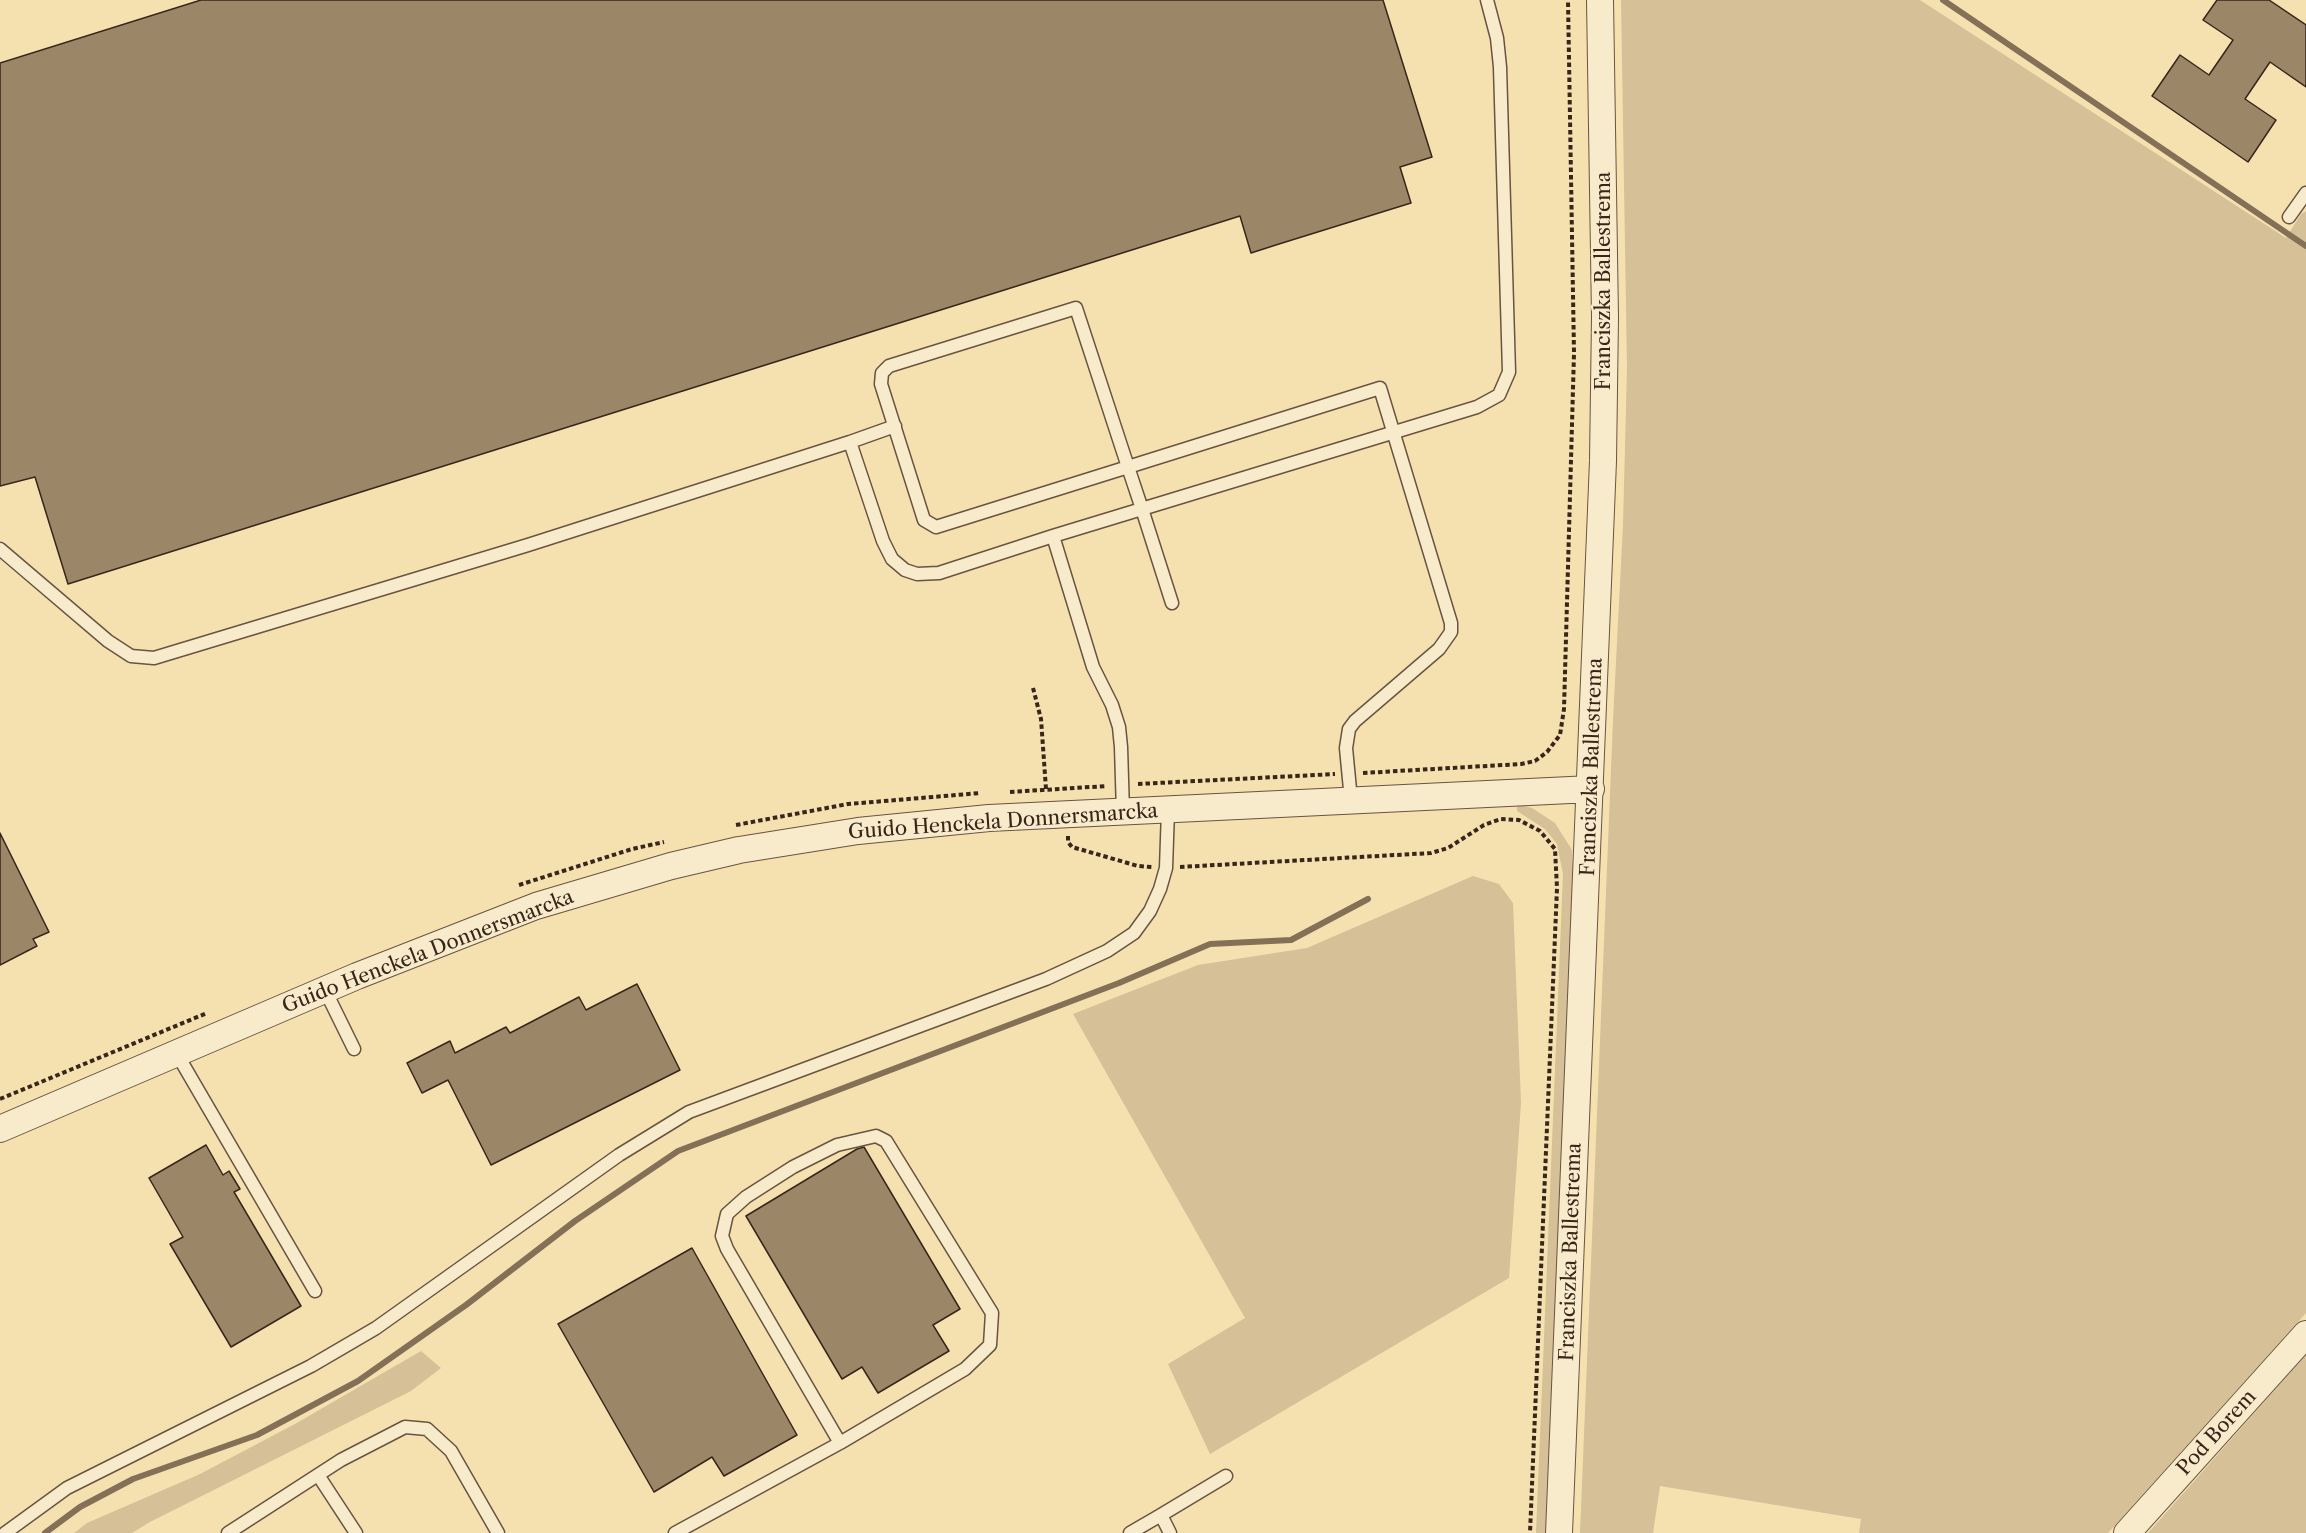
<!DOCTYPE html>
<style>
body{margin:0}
canvas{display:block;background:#f5e0b0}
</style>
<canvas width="2306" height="1533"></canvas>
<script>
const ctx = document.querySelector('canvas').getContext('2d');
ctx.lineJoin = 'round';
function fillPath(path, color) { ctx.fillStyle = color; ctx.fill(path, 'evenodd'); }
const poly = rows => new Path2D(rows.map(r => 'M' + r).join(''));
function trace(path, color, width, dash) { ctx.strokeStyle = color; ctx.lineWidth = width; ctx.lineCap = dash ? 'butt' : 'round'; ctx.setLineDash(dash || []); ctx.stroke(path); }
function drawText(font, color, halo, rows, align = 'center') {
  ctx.font = font + ' "Libre Caslon Text",serif'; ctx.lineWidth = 4.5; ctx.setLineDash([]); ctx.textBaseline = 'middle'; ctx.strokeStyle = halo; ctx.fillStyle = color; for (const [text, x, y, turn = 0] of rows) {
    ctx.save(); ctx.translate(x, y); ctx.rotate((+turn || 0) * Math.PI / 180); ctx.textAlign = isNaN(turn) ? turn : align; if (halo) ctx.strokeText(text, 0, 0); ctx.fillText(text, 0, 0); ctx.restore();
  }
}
fillPath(poly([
 [1621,0,1920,0,2286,238,2301,214,2306,211,2306,1313,2108,1533,1859,1533,1861,1519,1660,1486,1653,1533,1580,1533,1613,720,1623,525,1627,368],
 [1517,804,1532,808,1555,823,1572,850,1573,875,1546,1533,1536,1533,1563,874,1557,844,1545,829,1517,811],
 [1473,876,1499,884,1513,903,1521,1103,1509,1278,1210,1454,1168,1364,1245,1318,1073,1014,1198,965,1307,948],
 [421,1351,441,1368,411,1391,150,1522,132,1533,74,1533,87,1523,200,1474,295,1424],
 [2306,1355,2306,1533,2148,1533]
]), '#d5c097');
trace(poly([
 [1943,0,2306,246],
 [45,1533,80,1507,133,1479,257,1435,358,1381,466,1305,575,1221,678,1151,1119,983,1210,944,1291,940,1368,899]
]), '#837056', 6);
const building = poly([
 [201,0,1383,0,1432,157,1400,167,1411,203,1279,244,1251,253,1240,216,68,584,35,477,0,486,0,63,201,0],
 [2217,0,2269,0,2306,25,2306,87,2270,62,2245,99,2276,120,2248,162,2152,96,2180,55,2209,75,2233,40,2203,20,2217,0],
 [0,833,49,932,33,939,37,946,0,965,0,833],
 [637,984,680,1070,491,1165,448,1080,422,1093,407,1063,450,1041,455,1053,506,1027,510,1033,579,997,586,1010,637,984],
 [206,1145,223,1175,229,1171,240,1189,234,1192,301,1306,231,1347,170,1244,183,1237,149,1178,206,1145],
 [864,1147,960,1309,933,1325,949,1351,878,1393,862,1367,842,1379,746,1216,857,1149,864,1147],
 [692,1248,797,1435,724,1476,712,1457,654,1492,558,1324,692,1248]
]);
fillPath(building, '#9b8768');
trace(building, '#39261b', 1.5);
const service = poly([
 [2289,217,2306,193],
 [850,442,895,426],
 [1053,536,1093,667,1112,705,1119,727,1121,747,1123,812],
 [0,549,108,641,131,656,154,658,528,545,850,442,883,541,892,559,905,570,917,574,939,573,1053,536,1477,407,1499,395,1509,372,1500,67,1497,38,1487,0],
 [1172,603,1142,509,1128,467,1076,308,889,366,882,373,881,384,924,520,936,527,1128,467,1380,388,1451,623,1451,632,1439,649,1355,721,1349,729,1346,748,1351,800],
 [325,990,354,1049],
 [177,1054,315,1291],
 [318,1475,356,1533],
 [5,1533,67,1488,311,1366,376,1328,619,1155,689,1112,1046,979,1107,951,1134,933,1150,911,1160,889,1166,868,1168,810],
 [228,1533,341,1460,405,1427,427,1429,451,1451,498,1533],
 [675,1533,840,1443,965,1369,990,1345,992,1313,886,1141,876,1136,837,1145,793,1167,746,1197,727,1214,722,1236,727,1249,840,1443],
 [1130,1533,1161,1515],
 [1170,1533,1161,1515,1226,1476]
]);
const minor = poly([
 [0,1129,357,976,536,906,671,866,739,850,858,831,989,818,1591,789],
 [1559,1533,1603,461,1605,317,1600,0],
 [2127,1533,2306,1334]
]);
trace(service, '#685440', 15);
trace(minor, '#685440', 28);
trace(poly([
 [1033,688,1041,719,1046,789],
 [1363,773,1521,764,1535,761,1547,752,1560,735,1564,709,1574,353,1568,0],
 [1138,784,1335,774],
 [1010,792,1107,786],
 [736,825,848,804,981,793],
 [1068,836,1068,842,1072,847,1138,866,1152,867],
 [1180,867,1431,853,1448,848,1484,825,1501,819,1519,820,1540,831,1555,849,1557,888,1530,1533],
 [519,885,632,849,664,842],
 [0,1099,207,1013]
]), '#39261b', 4, [4.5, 3]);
trace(service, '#f8ebcc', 12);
trace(minor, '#f8ebcc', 26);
drawText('20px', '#39261b', '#f8ebcc', [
 ["Franciszka Ballestrema",1604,281,-90],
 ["Franciszka Ballestrema",1592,767,-88],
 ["Guido Henckela Donnersmarcka",1003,822,-4],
 ["Guido Henckela Donnersmarcka",428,952,-21],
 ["Franciszka Ballestrema",1571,1252,-88],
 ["Pod Borem",2217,1433,-48]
]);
</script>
